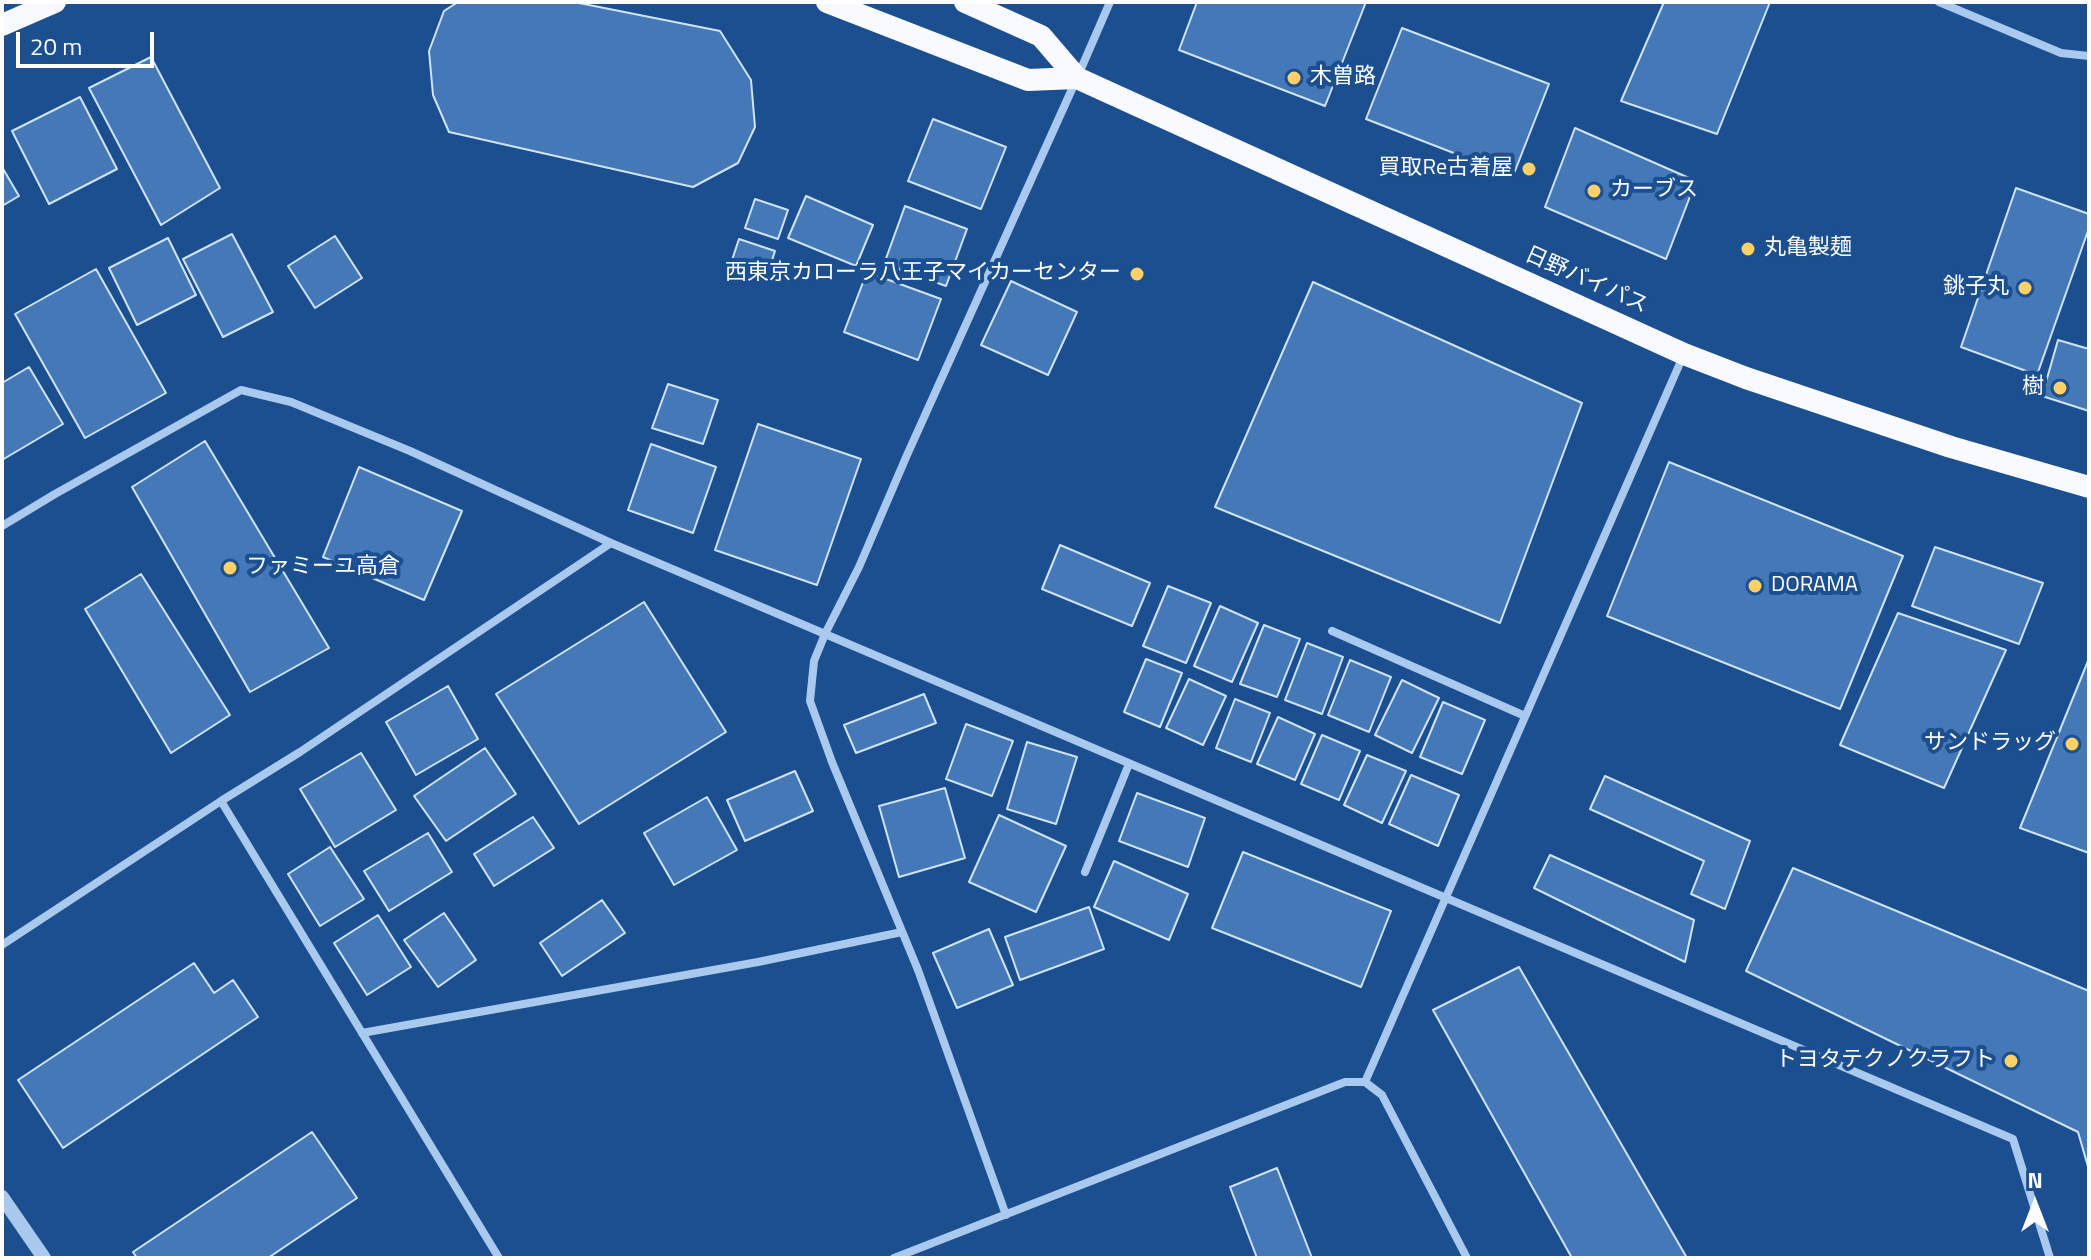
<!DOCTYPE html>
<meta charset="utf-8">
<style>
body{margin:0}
#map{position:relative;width:2091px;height:1260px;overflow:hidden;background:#1b4f8f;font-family:"Titillium Web",sans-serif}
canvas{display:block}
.frame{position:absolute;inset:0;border:4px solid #fff;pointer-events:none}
.north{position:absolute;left:1995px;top:1164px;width:80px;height:80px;-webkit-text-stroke:6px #1b4f8f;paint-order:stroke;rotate:0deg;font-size:22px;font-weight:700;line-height:32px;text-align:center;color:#fff}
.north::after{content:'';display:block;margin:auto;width:28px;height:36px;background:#fff;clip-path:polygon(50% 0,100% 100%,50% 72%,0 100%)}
.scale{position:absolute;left:16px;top:32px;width:138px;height:36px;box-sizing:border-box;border:4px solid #fff;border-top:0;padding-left:10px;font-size:24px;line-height:28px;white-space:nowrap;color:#fff;-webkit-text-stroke:6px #1b4f8f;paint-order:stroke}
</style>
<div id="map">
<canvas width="2091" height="1260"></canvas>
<div class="frame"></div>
<div class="north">N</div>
<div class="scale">20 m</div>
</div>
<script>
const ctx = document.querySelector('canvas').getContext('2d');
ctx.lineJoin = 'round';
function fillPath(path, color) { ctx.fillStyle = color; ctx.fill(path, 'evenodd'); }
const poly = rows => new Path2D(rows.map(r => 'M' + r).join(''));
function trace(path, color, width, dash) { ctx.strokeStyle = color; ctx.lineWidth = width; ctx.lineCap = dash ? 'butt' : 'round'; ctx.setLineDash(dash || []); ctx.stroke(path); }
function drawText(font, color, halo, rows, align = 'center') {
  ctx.font = font + ' "Titillium Web","Noto Sans JP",sans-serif'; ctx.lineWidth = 8; ctx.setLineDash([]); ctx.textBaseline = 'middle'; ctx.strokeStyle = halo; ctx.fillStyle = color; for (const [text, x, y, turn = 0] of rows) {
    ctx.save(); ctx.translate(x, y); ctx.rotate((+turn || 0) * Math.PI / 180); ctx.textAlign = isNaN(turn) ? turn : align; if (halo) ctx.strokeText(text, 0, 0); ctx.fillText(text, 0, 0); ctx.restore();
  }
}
const building = poly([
 [458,2,574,2,720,31,751,80,755,127,738,163,693,187,449,132,433,95,429,51,444,11,458,2],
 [1197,2,1366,2,1325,106,1179,50,1197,2],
 [1664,2,1770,2,1717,134,1621,101,1664,2],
 [1402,28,1549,84,1513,176,1366,119,1402,28],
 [151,57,220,188,161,225,89,88,151,57],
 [80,97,117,169,49,204,12,131,80,97],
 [933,119,1006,147,981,209,908,181,933,119],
 [1575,128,1696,181,1666,259,1545,207,1575,128],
 [2,167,19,196,2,206,2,167],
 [2016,188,2089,214,2089,228,2037,375,1961,347,2016,188],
 [806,196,873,225,856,266,788,238,806,196],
 [755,199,788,210,778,239,745,228,755,199],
 [905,206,967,229,946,286,884,264,905,206],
 [232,234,273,312,223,337,183,259,232,234],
 [335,236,362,278,315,308,288,266,335,236],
 [168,238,196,295,137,325,109,268,168,238],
 [739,239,775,251,765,282,729,269,739,239],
 [96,269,166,393,85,438,15,314,96,269],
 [867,272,941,299,918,360,844,332,867,272],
 [1011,281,1077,312,1048,375,981,345,1011,281],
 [1313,282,1582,403,1500,623,1215,507,1313,282],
 [2058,340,2089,349,2089,411,2042,396,2058,340],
 [29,367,63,424,2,460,2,383,29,367],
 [668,384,718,400,703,444,652,428,668,384],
 [758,424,861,459,817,585,715,550,758,424],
 [205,441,329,648,250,692,132,487,205,441],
 [651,444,716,467,693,533,628,510,651,444],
 [1669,462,1903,556,1840,709,1607,616,1669,462],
 [359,467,462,511,424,600,323,557,359,467],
 [1060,545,1150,583,1132,626,1042,589,1060,545],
 [1935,547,2043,583,2019,644,1912,606,1935,547],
 [141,574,230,715,171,753,85,609,141,574],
 [1168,586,1211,603,1186,663,1143,646,1168,586],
 [644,602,726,732,579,824,496,694,644,602],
 [1220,606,1258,623,1232,682,1194,666,1220,606],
 [1898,613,2006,650,1944,788,1840,745,1898,613],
 [1264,625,1300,639,1277,697,1240,684,1264,625],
 [1307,643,1343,657,1322,714,1285,700,1307,643],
 [1146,659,1182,673,1160,727,1124,712,1146,659],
 [1350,660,1391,677,1369,732,1328,715,1350,660],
 [2088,661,2089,661,2089,853,2020,828,2088,661],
 [1189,679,1226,696,1203,745,1166,728,1189,679],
 [1402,680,1439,698,1412,753,1375,735,1402,680],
 [448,686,478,739,416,775,386,722,448,686],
 [924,694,936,723,856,753,844,725,924,694],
 [1235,699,1270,713,1251,762,1216,748,1235,699],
 [1443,702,1485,720,1462,774,1420,757,1443,702],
 [1278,717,1315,734,1295,780,1257,764,1278,717],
 [966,724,1013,741,992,796,946,779,966,724],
 [1322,735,1360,751,1339,800,1301,784,1322,735],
 [1027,742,1077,757,1056,824,1007,809,1027,742],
 [485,748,516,794,446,841,414,796,485,748],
 [361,753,396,810,335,847,300,789,361,753],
 [1367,755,1406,771,1382,823,1344,805,1367,755],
 [795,771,813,811,745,841,727,800,795,771],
 [1411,775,1459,795,1438,846,1389,824,1411,775],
 [1605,776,1750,841,1725,909,1691,894,1704,861,1590,809,1605,776],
 [945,788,965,858,899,877,879,806,945,788],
 [1137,793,1205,818,1188,867,1119,841,1137,793],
 [707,797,737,850,674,885,644,833,707,797],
 [999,815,1066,846,1036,912,969,882,999,815],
 [533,817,554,848,494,886,474,854,533,817],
 [428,833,452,872,389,911,364,871,428,833],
 [330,847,364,899,320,926,288,874,330,847],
 [1243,852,1391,911,1361,987,1212,928,1243,852],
 [1550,855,1694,920,1685,962,1534,888,1550,855],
 [1114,861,1188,894,1169,940,1094,907,1114,861],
 [1793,868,2089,991,2089,1170,2078,1132,1746,971,1793,868],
 [602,900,625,933,562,976,540,943,602,900],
 [1089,907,1104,949,1020,980,1005,937,1089,907],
 [444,913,476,960,438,987,404,940,444,913],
 [378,915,411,967,367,995,334,943,378,915],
 [989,929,1013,985,957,1008,933,953,989,929],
 [194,963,214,993,233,980,258,1017,63,1148,18,1080,194,963],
 [1519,967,1687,1258,1572,1258,1433,1010,1519,967],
 [312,1132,357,1198,268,1258,137,1258,133,1252,312,1132],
 [1277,1168,1312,1258,1257,1258,1230,1187,1277,1168]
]);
fillPath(building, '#4478b7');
trace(building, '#cfe3fa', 2);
trace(poly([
 [1939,2,2061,53,2089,56],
 [2,526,55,494,241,390,291,402,410,451,611,543,2013,1139,2050,1258],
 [1332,631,1525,716],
 [221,801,499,1258],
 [1085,872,1129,764],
 [2,945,221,801,300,752,611,543],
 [362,1033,758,962,902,932],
 [1365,1082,1684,354],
 [1006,1215,918,970,832,762,810,701,814,661,825,634,859,567,907,455,1077,78,1110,2],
 [894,1258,1345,1082,1365,1082,1382,1095,1467,1258]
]), '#a9c9ee', 8);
trace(poly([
 [2,1197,44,1258]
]), '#a9c9ee', 14);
trace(poly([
 [827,2,1028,80,1077,78,1041,36,965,2],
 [2,25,55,2],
 [1077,78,1684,354,1746,378,1951,447,2089,487]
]), '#f8faff', 22);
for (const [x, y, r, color] of [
 [1294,78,8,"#ffd166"],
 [1529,169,8,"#ffd166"],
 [1594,191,8,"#ffd166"],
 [1748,249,8,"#ffd166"],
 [1137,274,8,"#ffd166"],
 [2025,288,8,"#ffd166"],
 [2060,388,8,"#ffd166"],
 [230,568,8,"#ffd166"],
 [1755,586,8,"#ffd166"],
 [2072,744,8,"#ffd166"],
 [2011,1061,8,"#ffd166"]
]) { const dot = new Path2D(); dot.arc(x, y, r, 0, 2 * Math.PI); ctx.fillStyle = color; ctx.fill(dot); trace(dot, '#1b4f8f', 3); }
drawText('22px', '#fff', '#1b4f8f', [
 ["木曽路",1310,78,"left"],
 ["買取Re古着屋",1513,169],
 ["カーブス",1610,191,"left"],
 ["丸亀製麺",1764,249,"left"],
 ["西東京カローラ八王子マイカーセンター",1121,274],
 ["銚子丸",2009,288],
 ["樹",2044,388],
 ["ファミーユ高倉",246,568,"left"],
 ["DORAMA",1771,586,"left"],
 ["サンドラッグ",2056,744],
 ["トヨタテクノクラフト",1995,1061]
], 'right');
drawText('22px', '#fff', '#1b4f8f', [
 ["日野バイパス",1586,281,24]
]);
</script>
